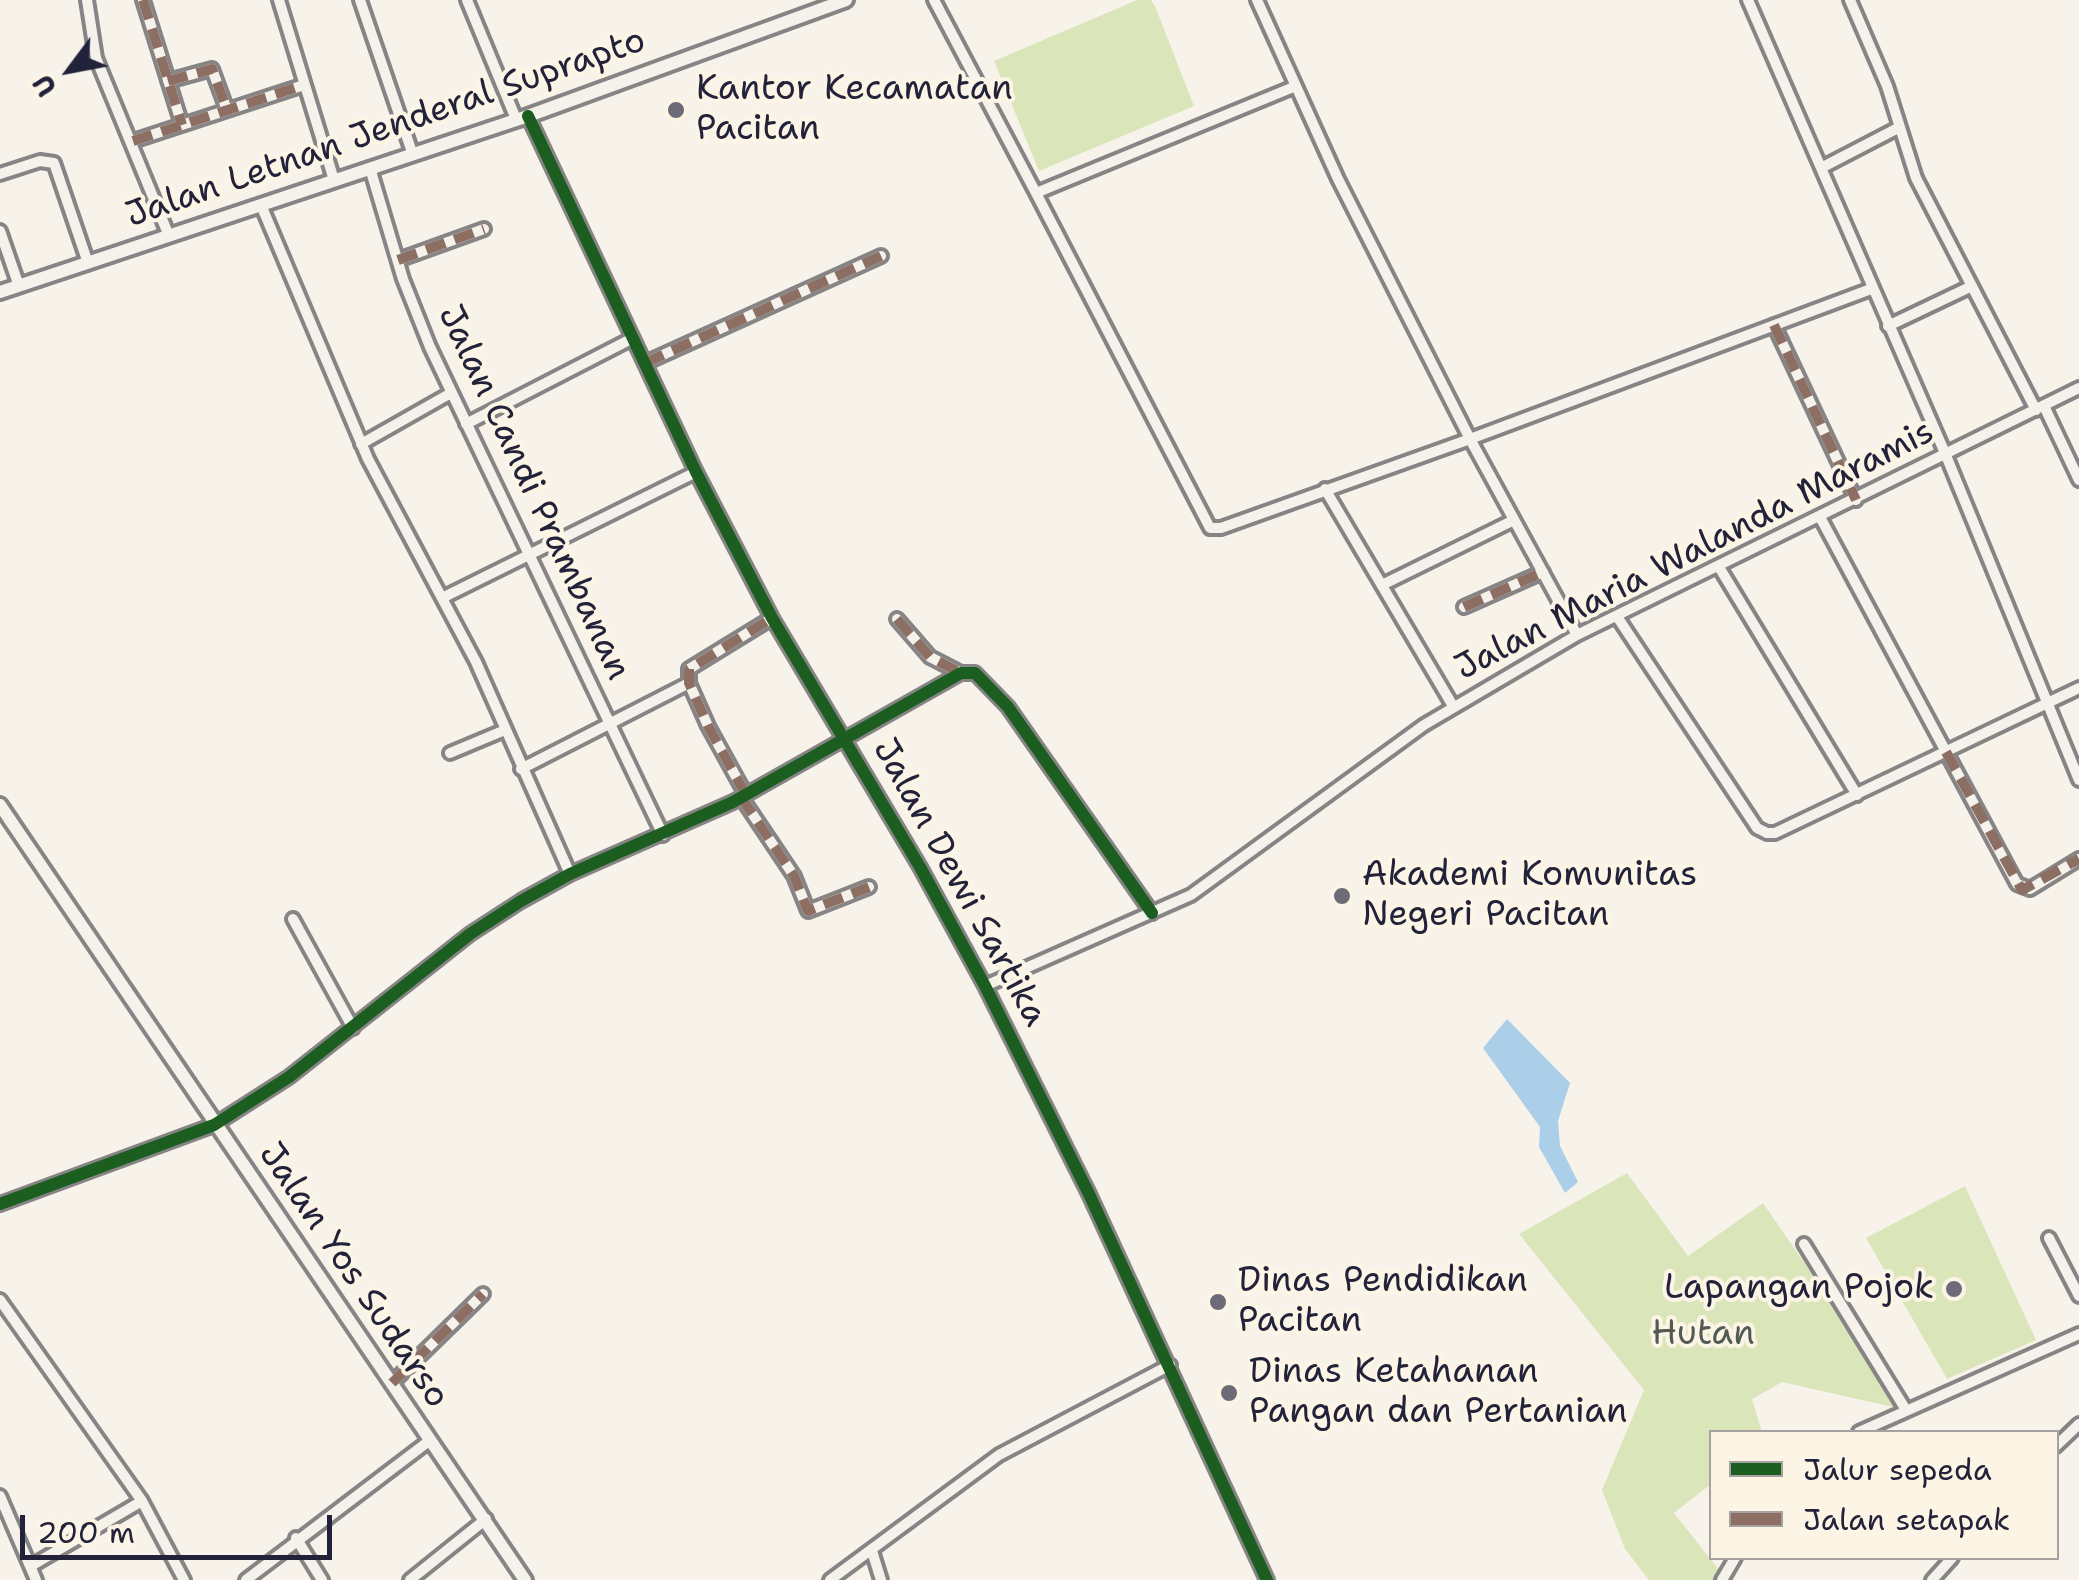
<!DOCTYPE html>
<style>
body{margin:0}
#map{position:relative;width:2079px;height:1580px;overflow:hidden;background:#f7f3ea;font-family:"Shantell Sans",sans-serif}
canvas{display:block}
.legend{position:absolute;left:1709px;top:1430px;width:350px;height:130px;box-sizing:border-box;background:#fcf5e5;border:2px solid #a5a1a1;margin:0;padding:12px 18px;list-style:none;font-size:30px;color:#22223b}
.legend li{display:flex;align-items:center;gap:20px;height:50px}
.legend b{width:50px;border:2px solid #a5a1a1}
.north{position:absolute;left:20px;top:20px;width:100px;height:100px;-webkit-text-stroke:8px #fcf5e5;paint-order:stroke;rotate:238deg;font-size:28px;font-weight:700;line-height:40px;text-align:center;color:#22223b}
.north::after{content:'';display:block;margin:auto;width:35px;height:45px;background:#22223b;clip-path:polygon(50% 0,100% 100%,50% 72%,0 100%)}
.scale{position:absolute;left:20px;top:1515px;width:312px;height:45px;box-sizing:border-box;border:5px solid #22223b;border-top:0;padding-left:12px;font-size:30px;line-height:35px;white-space:nowrap;color:#22223b;-webkit-text-stroke:8px #fcf5e5;paint-order:stroke}
</style>
<div id="map">
<canvas width="2079" height="1580"></canvas>
<ul class="legend">
<li><b style="height:12px;background:#1b5e20"></b>Jalur sepeda</li>
<li><b style="height:12px;background:#8d6e63"></b>Jalan setapak</li>
</ul>
<div class="north">U</div>
<div class="scale">200 m</div>
</div>
<script>
const ctx = document.querySelector('canvas').getContext('2d');
ctx.lineJoin = 'round';
function fillPath(path, color) { ctx.fillStyle = color; ctx.fill(path, 'evenodd'); }
const poly = rows => new Path2D(rows.map(r => 'M' + r).join(''));
function trace(path, color, width, dash) { ctx.strokeStyle = color; ctx.lineWidth = width; ctx.lineCap = dash ? 'butt' : 'round'; ctx.setLineDash(dash || []); ctx.stroke(path); }
function drawText(font, color, halo, rows, align = 'center') {
  ctx.font = font + ' "Shantell Sans",sans-serif'; ctx.lineWidth = 8; ctx.setLineDash([]); ctx.textBaseline = 'middle'; ctx.strokeStyle = halo; ctx.fillStyle = color; for (const [text, x, y, turn = 0] of rows) {
    ctx.save(); ctx.translate(x, y); ctx.rotate((+turn || 0) * Math.PI / 180); ctx.textAlign = isNaN(turn) ? turn : align; if (halo) ctx.strokeText(text, 0, 0); ctx.fillText(text, 0, 0); ctx.restore();
  }
}
fillPath(poly([
 [1137,0,1151,0,1155,6,1194,106,1039,171,994,61],
 [1627,1173,1688,1256,1763,1203,1906,1410,1782,1382,1752,1399,1762,1432,1712,1432,1711,1484,1674,1513,1727,1580,1649,1580,1625,1549,1602,1490,1644,1390,1519,1234],
 [1965,1186,2036,1340,1947,1379,1866,1238]
]), '#dae6ba');
fillPath(poly([
 [1507,1019,1570,1083,1558,1121,1560,1146,1578,1182,1565,1193,1539,1147,1540,1127,1483,1048]
]), '#abcfe9');
const minor = poly([
 [87,0,96,58,169,236],
 [143,0,182,125],
 [279,0,334,180],
 [360,0,413,155],
 [467,0,516,119],
 [934,0,1036,193,1296,86],
 [1257,0,1338,179,1470,439,1577,635],
 [1748,0,1945,453,2079,780],
 [1850,0,1887,86,1916,178,2036,410],
 [168,81,212,69,227,110],
 [528,116,696,472,772,618,920,867,985,986,1089,1194,1267,1580],
 [133,141,304,85],
 [370,168,403,279,430,347,663,835],
 [1821,168,1898,128],
 [0,174,40,161,54,163,88,263],
 [1036,193,1210,528,1221,528,1470,439,1871,289],
 [261,205,368,459,476,662,570,874],
 [0,231,19,286],
 [398,260,484,229],
 [1774,325,1856,500],
 [1888,326,1972,286],
 [645,363,881,256],
 [2044,406,2079,480],
 [466,424,633,338],
 [361,444,451,393],
 [1325,489,1453,706],
 [1820,517,2017,884,2030,889,2079,859],
 [1719,567,1857,795],
 [1382,585,1514,520],
 [442,598,696,472],
 [1464,607,1543,572],
 [1618,618,1757,828,1767,833,1775,833,2079,688],
 [897,619,930,657,961,673],
 [450,753,505,730],
 [521,769,689,683],
 [746,795,708,726,689,683,689,669,772,618],
 [741,797,794,876,808,911,869,887],
 [293,919,353,1028],
 [985,986,1191,895,1424,725,1577,635,2079,388],
 [0,1204,214,1125,289,1077,470,934,521,901,570,874,733,802,961,673,975,673,1008,707,1152,913],
 [2049,1238,2079,1296],
 [1804,1244,1906,1410],
 [0,1300,142,1501,184,1580],
 [392,1383,483,1294],
 [1859,1432,2079,1334],
 [2056,1446,2079,1424],
 [0,1496,36,1580],
 [296,1538,322,1580],
 [872,1551,881,1580],
 [31,1566,142,1501],
 [246,1580,429,1441],
 [410,1580,486,1519],
 [830,1580,999,1455,1170,1365],
 [1722,1580,1735,1558],
 [1932,1580,1952,1558]
]);
const major = poly([
 [0,292,528,116,846,0],
 [0,805,525,1580]
]);
trace(minor, '#868485', 18);
trace(major, '#868485', 20);
trace(minor, '#f5f2ec', 10);
trace(major, '#f5f2ec', 12);
trace(poly([
 [143,0,182,125],
 [168,81,212,69,227,110],
 [133,141,304,85],
 [398,260,484,229],
 [1774,325,1856,500],
 [645,363,881,256],
 [1464,607,1543,572],
 [897,619,930,657,961,673],
 [1946,752,2022,890,2079,859],
 [746,795,708,726,689,683,689,669,772,618],
 [741,797,794,876,808,911,869,887],
 [392,1383,483,1294]
]), '#8d6e63', 10, [20, 10]);
trace(poly([
 [528,116,696,472,772,618,920,867,985,986,1089,1194,1267,1580],
 [0,1204,214,1125,289,1077,470,934,521,901,570,874,733,802,961,673,975,673,1008,707,1152,913]
]), '#1b5e20', 12);
for (const [x, y, r, color] of [
 [676,110,10,"#6d6b78"],
 [1342,896,10,"#6d6b78"],
 [1954,1289,10,"#6d6b78"],
 [1218,1302,10,"#6d6b78"],
 [1229,1393,10,"#6d6b78"]
]) { const dot = new Path2D(); dot.arc(x, y, r, 0, 2 * Math.PI); ctx.fillStyle = color; ctx.fill(dot); trace(dot, '#fcf5e5', 4); }
drawText('35px', '#22223b', '#fcf5e5', [
 ["Kantor Kecamatan",696,90],
 ["Pacitan",696,130],
 ["Akademi Komunitas",1362,876],
 ["Negeri Pacitan",1362,916],
 ["Dinas Pendidikan",1238,1282],
 ["Pacitan",1238,1322],
 ["Lapangan Pojok",1934,1289,"right"],
 ["Dinas Ketahanan",1249,1373],
 ["Pangan dan Pertanian",1249,1413]
], 'left');
drawText('35px', '#22223b', '#fcf5e5', [
 ["Jalan Letnan Jenderal Suprapto",386,129,-19],
 ["Jalan Candi Prambanan",533,493,65],
 ["Jalan Maria Walanda Maramis",1695,551,-27],
 ["Jalan Dewi Sartika",959,883,61],
 ["Jalan Yos Sudarso",353,1276,56]
]);
drawText('35px', '#525a55', '#fcf5e5', [
 ["Hutan",1703,1335]
]);
</script>
